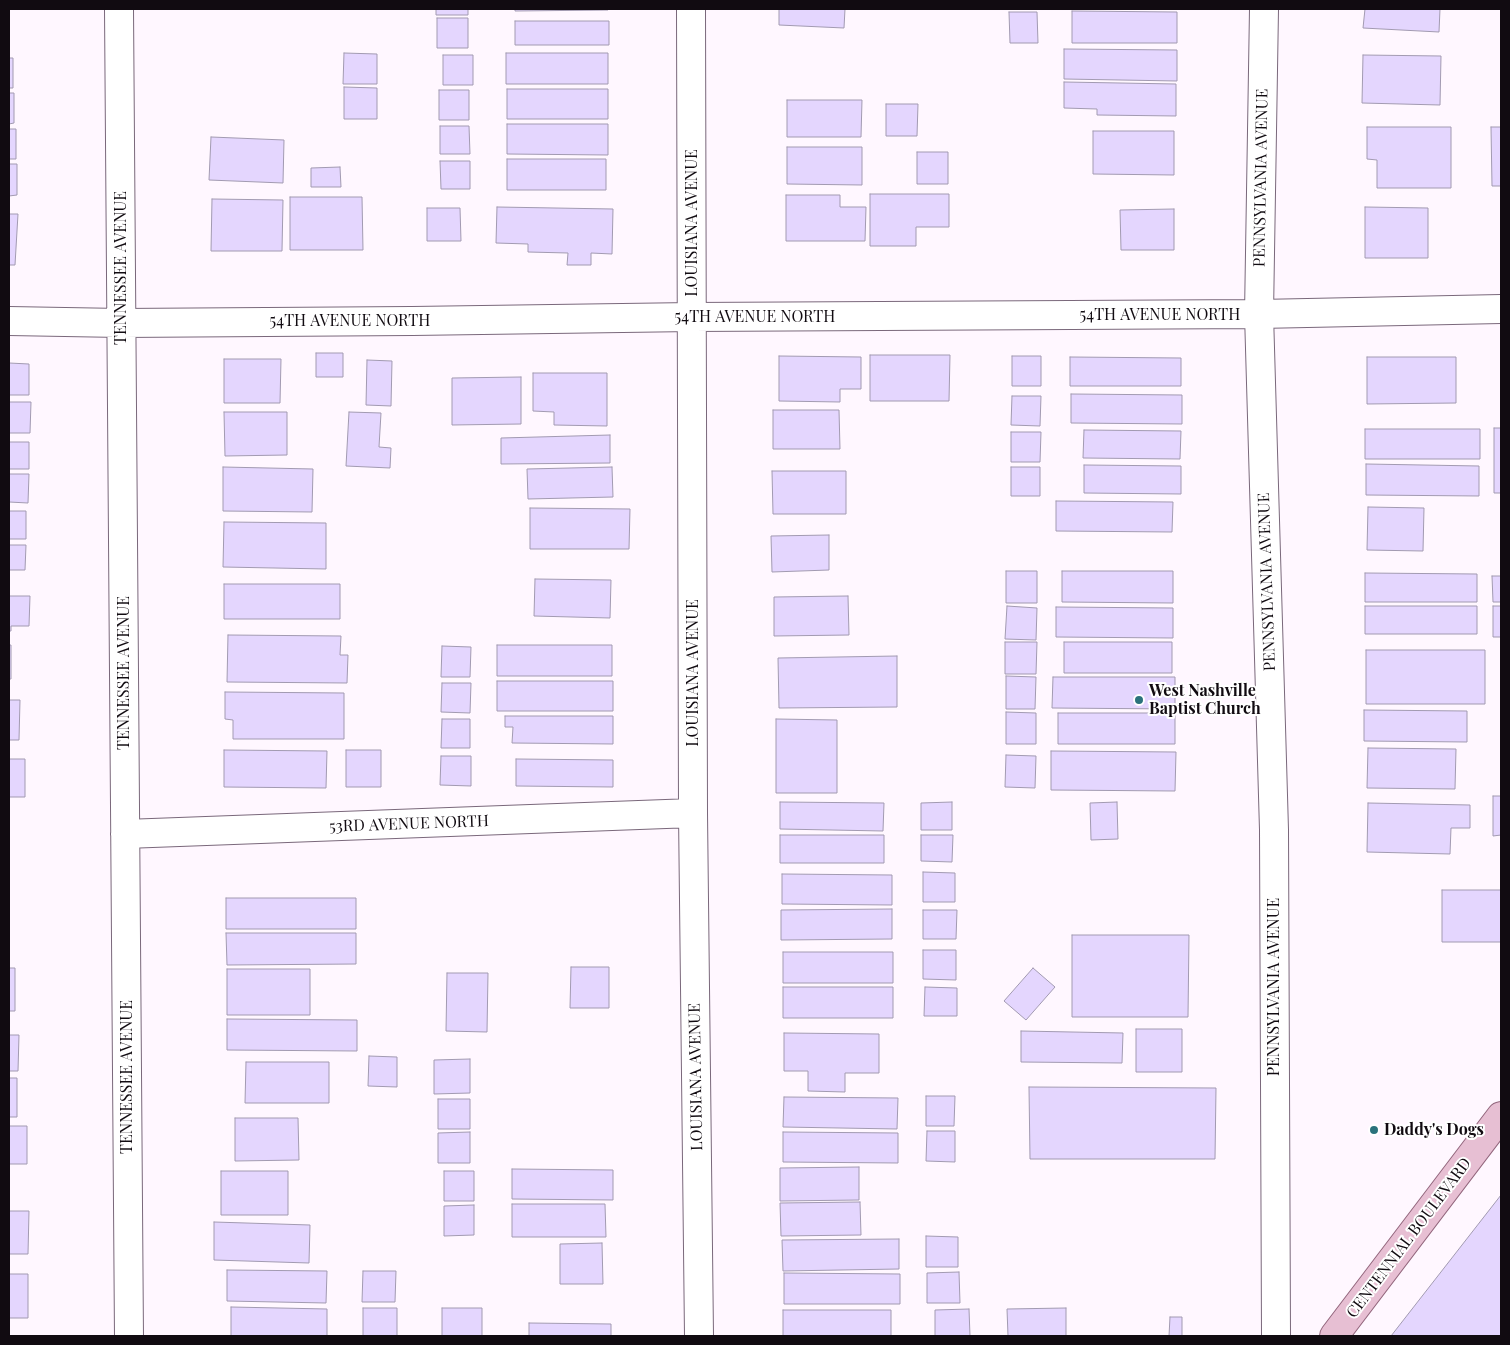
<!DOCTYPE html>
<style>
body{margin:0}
#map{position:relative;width:1510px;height:1345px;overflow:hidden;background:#fff7ff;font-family:"Playfair Display",serif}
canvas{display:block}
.frame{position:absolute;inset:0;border:10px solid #110b11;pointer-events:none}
</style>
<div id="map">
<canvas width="1510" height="1345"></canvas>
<div class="frame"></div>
</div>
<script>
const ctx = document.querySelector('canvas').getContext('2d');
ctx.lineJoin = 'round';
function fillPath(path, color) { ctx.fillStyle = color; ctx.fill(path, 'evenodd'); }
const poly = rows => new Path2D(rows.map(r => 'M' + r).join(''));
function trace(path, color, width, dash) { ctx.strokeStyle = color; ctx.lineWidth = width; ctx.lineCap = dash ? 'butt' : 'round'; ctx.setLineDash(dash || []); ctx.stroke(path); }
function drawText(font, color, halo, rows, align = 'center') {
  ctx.font = font + ' "Playfair Display",serif'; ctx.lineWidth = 4; ctx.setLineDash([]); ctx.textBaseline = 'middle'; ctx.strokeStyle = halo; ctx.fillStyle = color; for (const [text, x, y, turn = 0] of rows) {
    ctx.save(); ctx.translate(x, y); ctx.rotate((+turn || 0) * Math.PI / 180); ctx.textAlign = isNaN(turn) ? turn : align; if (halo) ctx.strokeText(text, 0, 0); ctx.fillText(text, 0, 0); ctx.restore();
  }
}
const building = poly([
 [436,9,468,9,468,15,436,15,436,9],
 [515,9,608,9,608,10,515,11,515,9],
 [779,9,845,9,844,28,779,25,779,9],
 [1365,9,1440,9,1439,32,1363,28,1365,9],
 [1072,11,1177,12,1177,43,1072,43,1072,11],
 [1009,12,1037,12,1038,43,1010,43,1009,12],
 [437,18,468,18,468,48,437,48,437,18],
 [515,21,609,21,609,45,515,45,515,21],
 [1064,49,1177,50,1177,81,1064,79,1064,49],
 [344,53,377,54,377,84,343,84,344,53],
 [506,53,608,53,608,84,506,84,506,53],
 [443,55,473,55,473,85,443,85,443,55],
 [1363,55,1441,56,1440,105,1362,103,1363,55],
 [9,58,13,58,13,88,9,88,9,58],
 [1064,82,1176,84,1176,116,1097,115,1097,109,1064,108,1064,82],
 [344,87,377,88,377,119,344,119,344,87],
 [507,89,608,89,608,119,507,119,507,89],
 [439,90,469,90,469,120,439,120,439,90],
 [9,93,14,93,14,123,9,124,9,93],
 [787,100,862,100,861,137,787,137,787,100],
 [886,104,918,104,917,136,886,136,886,104],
 [507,124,608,124,608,155,507,154,507,124],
 [440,126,469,126,470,154,440,154,440,126],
 [1367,127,1451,127,1451,188,1377,188,1377,160,1367,159,1367,127],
 [1491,127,1501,127,1501,186,1492,186,1491,127],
 [9,129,16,129,16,159,9,159,9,129],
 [1093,131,1174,131,1174,175,1093,174,1093,131],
 [211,137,284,140,283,183,209,180,211,137],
 [787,147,862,147,862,185,787,184,787,147],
 [917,152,948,152,948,184,917,184,917,152],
 [507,159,606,159,606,190,507,190,507,159],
 [440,161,470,161,470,189,441,189,440,161],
 [9,164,17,164,17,195,9,196,9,164],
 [340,167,341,187,311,187,311,168,340,167],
 [870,194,949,194,949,227,916,227,916,246,870,246,870,194],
 [786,195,840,195,840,207,866,207,865,241,786,241,786,195],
 [290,197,362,197,363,250,290,250,290,197],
 [212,199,283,200,282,251,211,251,212,199],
 [497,207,613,209,612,254,591,253,591,265,567,265,568,253,528,252,528,244,496,243,497,207],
 [1365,207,1428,208,1428,258,1365,258,1365,207],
 [427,208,460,208,461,241,427,241,427,208],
 [1174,209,1174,250,1121,250,1120,210,1174,209],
 [9,214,18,214,15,265,9,265,9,214],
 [316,353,343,353,343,377,316,377,316,353],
 [870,355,950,355,949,401,870,401,870,355],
 [779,356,861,357,861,389,840,389,840,402,779,401,779,356],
 [1012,356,1041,356,1041,386,1012,386,1012,356],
 [1070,357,1181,358,1181,386,1070,386,1070,357],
 [1367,357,1456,357,1456,403,1367,404,1367,357],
 [224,359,281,359,280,403,224,403,224,359],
 [367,360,392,361,391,406,366,405,367,360],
 [9,363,29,364,29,395,9,395,9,363],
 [533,373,607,373,607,426,554,425,554,412,533,411,533,373],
 [521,377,521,424,452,425,452,378,521,377],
 [1071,394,1182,395,1182,424,1071,423,1071,394],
 [1012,396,1041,396,1040,426,1011,425,1012,396],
 [9,402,31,402,30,433,9,433,9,402],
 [773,410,839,410,840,449,773,449,773,410],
 [224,412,287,412,287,455,225,456,224,412],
 [349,412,381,413,379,447,391,448,390,468,346,466,349,412],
 [1494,428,1501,428,1501,493,1494,493,1494,428],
 [1365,429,1480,429,1480,459,1365,459,1365,429],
 [1084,430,1181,431,1180,459,1083,458,1084,430],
 [1011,432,1041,432,1040,462,1011,462,1011,432],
 [610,435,610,463,501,464,501,438,610,435],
 [9,442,29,442,29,469,9,469,9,442],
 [1366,464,1479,466,1479,496,1366,495,1366,464],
 [1084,465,1181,466,1181,494,1084,493,1084,465],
 [223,467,313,469,312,512,223,511,223,467],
 [612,467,613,497,528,499,527,469,612,467],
 [1011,467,1040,467,1040,496,1011,496,1011,467],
 [772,471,846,471,846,514,773,514,772,471],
 [9,474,29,474,28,503,9,502,9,474],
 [1056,501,1173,502,1172,532,1056,531,1056,501],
 [1368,507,1424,508,1423,551,1367,550,1368,507],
 [530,508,630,509,629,549,530,549,530,508],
 [9,511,26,511,26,539,9,539,9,511],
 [224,522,326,523,326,569,223,567,224,522],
 [829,535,829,570,772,572,771,536,829,535],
 [9,545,26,545,25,570,9,570,9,545],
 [1006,571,1037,571,1037,603,1006,603,1006,571],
 [1062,571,1173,571,1173,603,1062,602,1062,571],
 [1365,573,1477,574,1477,602,1365,602,1365,573],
 [1492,576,1501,576,1501,602,1493,602,1492,576],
 [535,579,611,580,610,618,534,616,535,579],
 [224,584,340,584,340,619,224,619,224,584],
 [9,596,30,596,29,626,11,626,11,631,9,631,9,596],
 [848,596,849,635,774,636,774,597,848,596],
 [1007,606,1037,608,1036,640,1005,639,1007,606],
 [1365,606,1477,606,1477,634,1365,634,1365,606],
 [1493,606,1501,606,1501,637,1493,637,1493,606],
 [1056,607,1173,608,1173,638,1056,637,1056,607],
 [228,635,341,636,340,655,348,655,347,683,227,682,228,635],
 [1005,642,1037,642,1036,674,1005,674,1005,642],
 [1064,642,1172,642,1172,673,1064,673,1064,642],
 [9,645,11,645,11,679,9,679,9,645],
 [497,645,612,645,612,676,497,676,497,645],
 [442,646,471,647,470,677,441,677,442,646],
 [1366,650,1485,650,1485,704,1366,704,1366,650],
 [897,656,897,707,779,708,778,658,897,656],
 [1006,676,1036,677,1035,709,1006,709,1006,676],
 [1053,677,1175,677,1175,709,1052,708,1053,677],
 [497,681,613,681,613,711,497,711,497,681],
 [442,683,471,683,470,713,441,712,442,683],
 [225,692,344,693,344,739,233,739,233,720,225,719,225,692],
 [9,700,20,700,19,740,9,740,9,700],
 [1364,710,1467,711,1467,742,1364,741,1364,710],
 [1006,712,1036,713,1036,744,1006,744,1006,712],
 [1058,713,1175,713,1175,744,1058,744,1058,713],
 [505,716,613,716,613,744,512,743,513,727,505,727,505,716],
 [442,719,470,719,470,748,441,748,442,719],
 [776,719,837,720,837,793,776,793,776,719],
 [1368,748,1456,749,1455,789,1367,788,1368,748],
 [224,750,327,751,326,788,224,787,224,750],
 [346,750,381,750,381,787,346,787,346,750],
 [1051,751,1176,752,1175,791,1051,790,1051,751],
 [1006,755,1036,756,1035,788,1005,787,1006,755],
 [441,756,471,756,471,786,440,785,441,756],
 [9,759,25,759,25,797,9,797,9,759],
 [516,759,613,760,613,787,516,786,516,759],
 [1493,796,1501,796,1501,835,1493,836,1493,796],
 [780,802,884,803,883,831,780,829,780,802],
 [952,802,952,830,921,830,921,803,952,802],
 [1117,802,1118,839,1091,840,1090,803,1117,802],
 [1368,803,1470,805,1470,828,1451,828,1450,854,1367,852,1368,803],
 [780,835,884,835,884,863,780,863,780,835],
 [921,835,953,835,952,862,921,861,921,835],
 [923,872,955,873,955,902,923,902,923,872],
 [782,874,892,875,892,905,782,904,782,874],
 [1442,890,1501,890,1501,942,1442,942,1442,890],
 [226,898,356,898,356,929,226,929,226,898],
 [892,909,892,939,781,940,781,910,892,909],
 [923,910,957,910,956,939,923,939,923,910],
 [226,933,356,933,356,964,227,965,226,933],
 [1072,935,1189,935,1188,1017,1072,1017,1072,935],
 [923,950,956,950,956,980,923,979,923,950],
 [783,952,893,952,893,983,783,983,783,952],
 [571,967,609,967,609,1008,570,1008,571,967],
 [9,968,15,968,15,1011,9,1011,9,968],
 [1033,968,1055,987,1026,1020,1004,1001,1033,968],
 [227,969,310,969,310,1015,227,1015,227,969],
 [447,973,488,973,487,1032,446,1031,447,973],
 [783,987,893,987,893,1018,783,1018,783,987],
 [925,987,957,988,957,1016,924,1016,925,987],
 [227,1019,357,1020,357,1051,227,1050,227,1019],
 [1136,1029,1182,1029,1182,1072,1136,1072,1136,1029],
 [1021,1031,1123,1033,1122,1063,1021,1062,1021,1031],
 [784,1033,879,1034,879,1073,845,1073,845,1092,808,1091,808,1071,784,1071,784,1033],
 [9,1035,19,1035,18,1071,9,1071,9,1035],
 [369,1056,397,1057,397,1087,368,1086,369,1056],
 [470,1059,470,1093,434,1094,434,1060,470,1059],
 [246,1062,329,1062,329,1103,245,1103,246,1062],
 [9,1078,17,1078,17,1117,9,1117,9,1078],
 [1029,1087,1216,1088,1215,1159,1030,1159,1029,1087],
 [926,1096,955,1096,954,1126,926,1126,926,1096],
 [784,1097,898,1098,897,1129,783,1127,784,1097],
 [438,1099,470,1099,470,1129,438,1129,438,1099],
 [235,1118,298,1118,299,1160,235,1161,235,1118],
 [9,1126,27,1126,27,1164,9,1164,9,1126],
 [927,1131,955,1131,955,1162,926,1161,927,1131],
 [470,1132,470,1163,438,1163,438,1133,470,1132],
 [783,1132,898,1133,898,1163,783,1162,783,1132],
 [859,1167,859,1200,780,1201,780,1168,859,1167],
 [512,1169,613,1170,613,1200,512,1199,512,1169],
 [221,1171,288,1171,288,1215,221,1215,221,1171],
 [444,1171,474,1171,474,1201,444,1201,444,1171],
 [1501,1195,1501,1336,1391,1336,1501,1195],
 [860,1202,861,1235,781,1236,780,1203,860,1202],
 [512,1204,605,1204,606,1237,512,1237,512,1204],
 [474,1205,474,1235,444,1236,444,1206,474,1205],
 [9,1211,29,1211,28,1254,9,1254,9,1211],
 [214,1222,310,1225,309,1263,214,1260,214,1222],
 [926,1236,958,1237,958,1267,926,1267,926,1236],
 [899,1239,899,1269,783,1271,782,1240,899,1239],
 [602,1243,603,1284,560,1284,560,1244,602,1243],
 [227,1270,327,1271,326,1303,227,1301,227,1270],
 [363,1271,396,1271,395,1302,362,1302,363,1271],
 [959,1272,960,1303,927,1303,927,1273,959,1272],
 [784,1273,900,1274,900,1304,784,1304,784,1273],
 [9,1274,28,1274,28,1318,9,1318,9,1274],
 [231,1307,327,1309,327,1336,231,1336,231,1307],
 [363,1308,397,1308,397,1336,363,1336,363,1308],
 [442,1308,482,1308,482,1336,442,1336,442,1308],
 [1066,1308,1066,1336,1008,1336,1007,1309,1066,1308],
 [969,1309,970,1336,935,1336,935,1310,969,1309],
 [783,1310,891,1310,891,1336,783,1336,783,1310],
 [1170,1317,1182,1317,1182,1336,1169,1336,1170,1317],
 [529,1323,611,1324,611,1336,529,1336,529,1323]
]);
fillPath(building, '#e4d6fe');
trace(building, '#a29ab1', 1);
const minor = poly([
 [119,9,129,1336],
 [691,9,693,813,699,1336],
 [1264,9,1259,314,1274,830,1276,1336],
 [9,321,121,323,412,321,692,317,1259,314,1501,309],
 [125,834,693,813]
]);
const major = poly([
 [1334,1336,1501,1116]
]);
trace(minor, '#7a687b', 30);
trace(major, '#92657c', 30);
trace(minor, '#fff', 28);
trace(major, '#e7bfd3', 28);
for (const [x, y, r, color] of [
 [1139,700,5,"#2a727c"],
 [1374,1130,5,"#2a727c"]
]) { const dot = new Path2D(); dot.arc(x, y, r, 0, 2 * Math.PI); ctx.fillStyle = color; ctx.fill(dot); trace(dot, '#fff', 2); }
drawText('16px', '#110b11', '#fff', [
 ["PENNSYLVANIA AVENUE",1261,178,-89],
 ["LOUISIANA AVENUE",692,223,-90],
 ["TENNESSEE AVENUE",121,268,-90],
 ["54TH AVENUE NORTH",1160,315],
 ["54TH AVENUE NORTH",755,317],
 ["54TH AVENUE NORTH",350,321],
 ["PENNSYLVANIA AVENUE",1267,582,-92],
 ["TENNESSEE AVENUE",124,673,-90],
 ["LOUISIANA AVENUE",693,673,-90],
 ["53RD AVENUE NORTH",409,824,-2],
 ["PENNSYLVANIA AVENUE",1274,987,-90],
 ["TENNESSEE AVENUE",127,1077,-90],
 ["LOUISIANA AVENUE",696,1077,-91],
 ["CENTENNIAL BOULEVARD",1409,1238,-53]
]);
drawText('bold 16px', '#110b11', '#fff', [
 ["West Nashville",1149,691],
 ["Baptist Church",1149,709],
 ["Daddy's Dogs",1384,1130]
], 'left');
</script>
